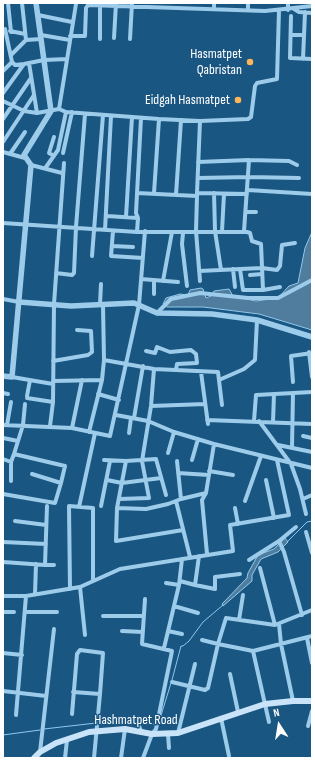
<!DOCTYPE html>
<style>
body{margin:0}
#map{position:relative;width:315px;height:761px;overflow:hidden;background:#1a5682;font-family:"Sofia Sans Condensed",sans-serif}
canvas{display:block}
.frame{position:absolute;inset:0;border:4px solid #fff;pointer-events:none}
.north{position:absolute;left:259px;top:705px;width:40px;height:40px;-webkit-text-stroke:3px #1a5682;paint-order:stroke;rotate:348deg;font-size:11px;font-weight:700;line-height:16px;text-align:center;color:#fff}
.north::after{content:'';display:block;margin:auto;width:14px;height:18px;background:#fff;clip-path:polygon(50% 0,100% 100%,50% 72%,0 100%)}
</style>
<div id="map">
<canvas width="315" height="761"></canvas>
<div class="frame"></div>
<div class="north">N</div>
</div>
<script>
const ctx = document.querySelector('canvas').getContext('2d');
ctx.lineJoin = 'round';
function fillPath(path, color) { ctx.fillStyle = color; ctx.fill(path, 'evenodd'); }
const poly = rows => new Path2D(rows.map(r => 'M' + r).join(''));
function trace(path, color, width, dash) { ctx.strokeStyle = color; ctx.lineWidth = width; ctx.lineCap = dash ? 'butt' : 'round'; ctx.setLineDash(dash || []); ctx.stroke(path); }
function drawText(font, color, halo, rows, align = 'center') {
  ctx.font = font + ' "Sofia Sans Condensed",sans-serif'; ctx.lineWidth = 3; ctx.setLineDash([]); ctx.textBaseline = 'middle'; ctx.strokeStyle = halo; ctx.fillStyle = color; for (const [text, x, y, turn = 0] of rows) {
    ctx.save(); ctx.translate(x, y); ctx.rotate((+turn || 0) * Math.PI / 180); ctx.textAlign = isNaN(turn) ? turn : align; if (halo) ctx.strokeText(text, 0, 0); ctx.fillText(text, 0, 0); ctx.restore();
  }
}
const water = poly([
 [312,232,312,330,259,314,203,307,167,307,163,304,166,298,180,294,188,295,190,290,201,288,203,289,206,298,211,296,214,291,229,289,233,296,256,301,278,298,289,286,298,283,305,248,312,232],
 [285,538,288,542,278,552,261,559,252,575,252,581,223,606,222,604,247,578,248,573,258,555,274,549,285,538]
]);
fillPath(water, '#507c9d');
trace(water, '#90c9ed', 1);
trace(poly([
 [287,542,307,522,312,521],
 [172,680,181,646,183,646,189,641,203,622,223,605],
 [159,722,171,683],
 [99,723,156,724],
 [44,729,96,723],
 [3,735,40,730]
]), '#90c9ed', 1);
trace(poly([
 [8,3,11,32],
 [22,3,26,40],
 [288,3,288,10],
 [214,9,214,3],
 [294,9,299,12,312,13],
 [248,10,248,3],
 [38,15,72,22],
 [291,16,290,58,312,59],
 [10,31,25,34],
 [41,35,70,40],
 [291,35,304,35],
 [70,36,85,36,86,8,88,5,265,11,312,6],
 [114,38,116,3],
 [100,39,100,4],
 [130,39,132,3],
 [11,55,26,40,41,39],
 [303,59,305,12],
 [12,62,15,65,24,64,44,60,67,59],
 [29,63,37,113],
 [3,71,12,62,5,29],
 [3,93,24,64],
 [3,101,24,111,37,113,59,109,66,112,159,119,200,121,248,119,251,117,255,86,257,83,277,79,279,10],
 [59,109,76,4],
 [3,119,31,78],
 [54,137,49,153,54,156],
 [3,142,34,95],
 [3,152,25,158],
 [63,153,72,112],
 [10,154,25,132],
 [198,162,249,160],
 [31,165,62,173],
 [46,167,58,150,66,112],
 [198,178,249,177,299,178],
 [248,190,312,194],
 [137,193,197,196,197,193,247,194],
 [154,193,159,119],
 [197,193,200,121],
 [214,193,215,231,221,270],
 [176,195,181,120],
 [197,196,196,231,200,281],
 [246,212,256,212],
 [107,216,138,218],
 [126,217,132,117],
 [3,223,137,232,247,232,250,233,252,241,261,244,263,290,243,290,240,269],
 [105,230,111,116],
 [113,231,111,256,143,258],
 [222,231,224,194],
 [244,231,249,160,289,161,297,165],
 [137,232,138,218,136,213,141,118],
 [183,233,182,244,187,286],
 [112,246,133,247],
 [92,256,103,115],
 [233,269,235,287],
 [199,271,262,268,277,270,280,266,282,245,295,243],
 [56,273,72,275,74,273,76,227,85,114],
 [250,275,262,274],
 [141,279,178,282],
 [163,281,172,232],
 [263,290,280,287],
 [154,294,154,281],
 [3,299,19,302],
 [100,304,101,284],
 [157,313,171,299,200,293,248,298,278,298,312,280],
 [146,351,155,353,157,347,170,352,191,350,196,354,197,363,177,364,176,370],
 [309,352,312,377],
 [104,360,154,369,218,372,222,405],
 [53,361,88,355,92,352,91,331,77,330],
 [201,372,208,424],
 [12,377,53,384],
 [219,380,244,369,255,360,257,320],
 [53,381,102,380],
 [293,382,291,356,312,353],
 [3,393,8,394],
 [98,394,119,400],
 [27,396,30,380],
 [27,398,53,402],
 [25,404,23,425,14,454,65,466,61,483],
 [151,406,205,404],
 [116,415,148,421,174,432,214,444,312,468],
 [134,418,143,366],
 [207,420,312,424],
 [254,421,256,395,312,392],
 [259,421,291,464,300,489,306,514],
 [273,422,274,394],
 [3,425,72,428,110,436,139,305,145,231],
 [7,425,11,402],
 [50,426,53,402,54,304,64,163],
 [72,428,82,380],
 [89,432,102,380,104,360,103,305],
 [129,433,131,418],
 [303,436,312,438],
 [3,438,18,441],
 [278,445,312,452],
 [292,447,293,393],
 [168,453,174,432],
 [3,459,11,462,14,454],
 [104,460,126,461,156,459,166,495],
 [192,460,198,439],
 [126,461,117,508,116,541,183,530],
 [177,461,181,499],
 [209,471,233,475],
 [178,473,209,475],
 [107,480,122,483,161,478],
 [266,480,274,518],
 [11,481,11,462],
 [3,494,55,503,61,483,32,474],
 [119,499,149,498,142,461,151,406,154,369],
 [303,499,312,495],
 [176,501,190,557],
 [245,501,261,456],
 [101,506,110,461],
 [79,507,95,433],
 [117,508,146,509,168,504,181,499,206,493],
 [235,508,238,524],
 [15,521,46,525],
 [306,532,312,553],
 [279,541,284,552,302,615],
 [3,542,46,544],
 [207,554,202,500,206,493,214,444],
 [199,556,195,585,215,589,215,577,240,574],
 [249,560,279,541,296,527],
 [3,562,45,565,47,506],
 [45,565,54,565],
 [260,568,275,625],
 [180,581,195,585],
 [166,583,179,585],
 [80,587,85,635],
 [70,589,69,506,93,508,93,581],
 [35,594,36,564],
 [3,596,26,596,80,587,120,569,233,551,230,525,289,515,277,460],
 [174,606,198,613],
 [312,610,275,625,226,618,218,644,253,651,312,636],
 [3,612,14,612],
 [25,612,57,612],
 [103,616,143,616],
 [239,620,243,595],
 [279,624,281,644,293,701],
 [122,631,143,632],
 [168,631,182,634],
 [307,638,312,663],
 [164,648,179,585,182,559],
 [253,651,269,722],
 [3,653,22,655],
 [230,674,238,712],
 [172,682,205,690,208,688,218,644,202,640],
 [3,691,46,696],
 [73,692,100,694,94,758],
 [72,714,77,654,80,650,103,653,100,694],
 [16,715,26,596],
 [221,718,229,756],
 [139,726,141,731],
 [308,726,312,711],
 [178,733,195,664],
 [168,734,169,748],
 [40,752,54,629],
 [65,758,67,740],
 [121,758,125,729],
 [143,758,152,734,156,729,172,651,142,644,145,599]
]), '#9dcceb', 4);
trace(poly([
 [19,302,71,306,134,303,157,313,212,314,257,320,312,337],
 [3,376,12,377,31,165,24,155,51,111,36,3]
]), '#9dcceb', 5.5);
trace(poly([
 [34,758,40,752,56,743,89,732,125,729,152,734,178,733,265,704,293,701,312,701]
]), '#c9e4f8', 6);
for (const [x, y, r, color] of [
 [250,62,4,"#feb659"],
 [238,100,4,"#feb659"]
]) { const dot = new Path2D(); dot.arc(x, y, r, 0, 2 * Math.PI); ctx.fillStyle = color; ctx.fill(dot); trace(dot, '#1a5682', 1.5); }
drawText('14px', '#fff', '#1a5682', [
 ["Hasmatpet",242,54],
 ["Qabristan",242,70],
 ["Eidgah Hasmatpet",230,100]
], 'right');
drawText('14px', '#fff', '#1a5682', [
 ["Hashmatpet Road",136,720]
]);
</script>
